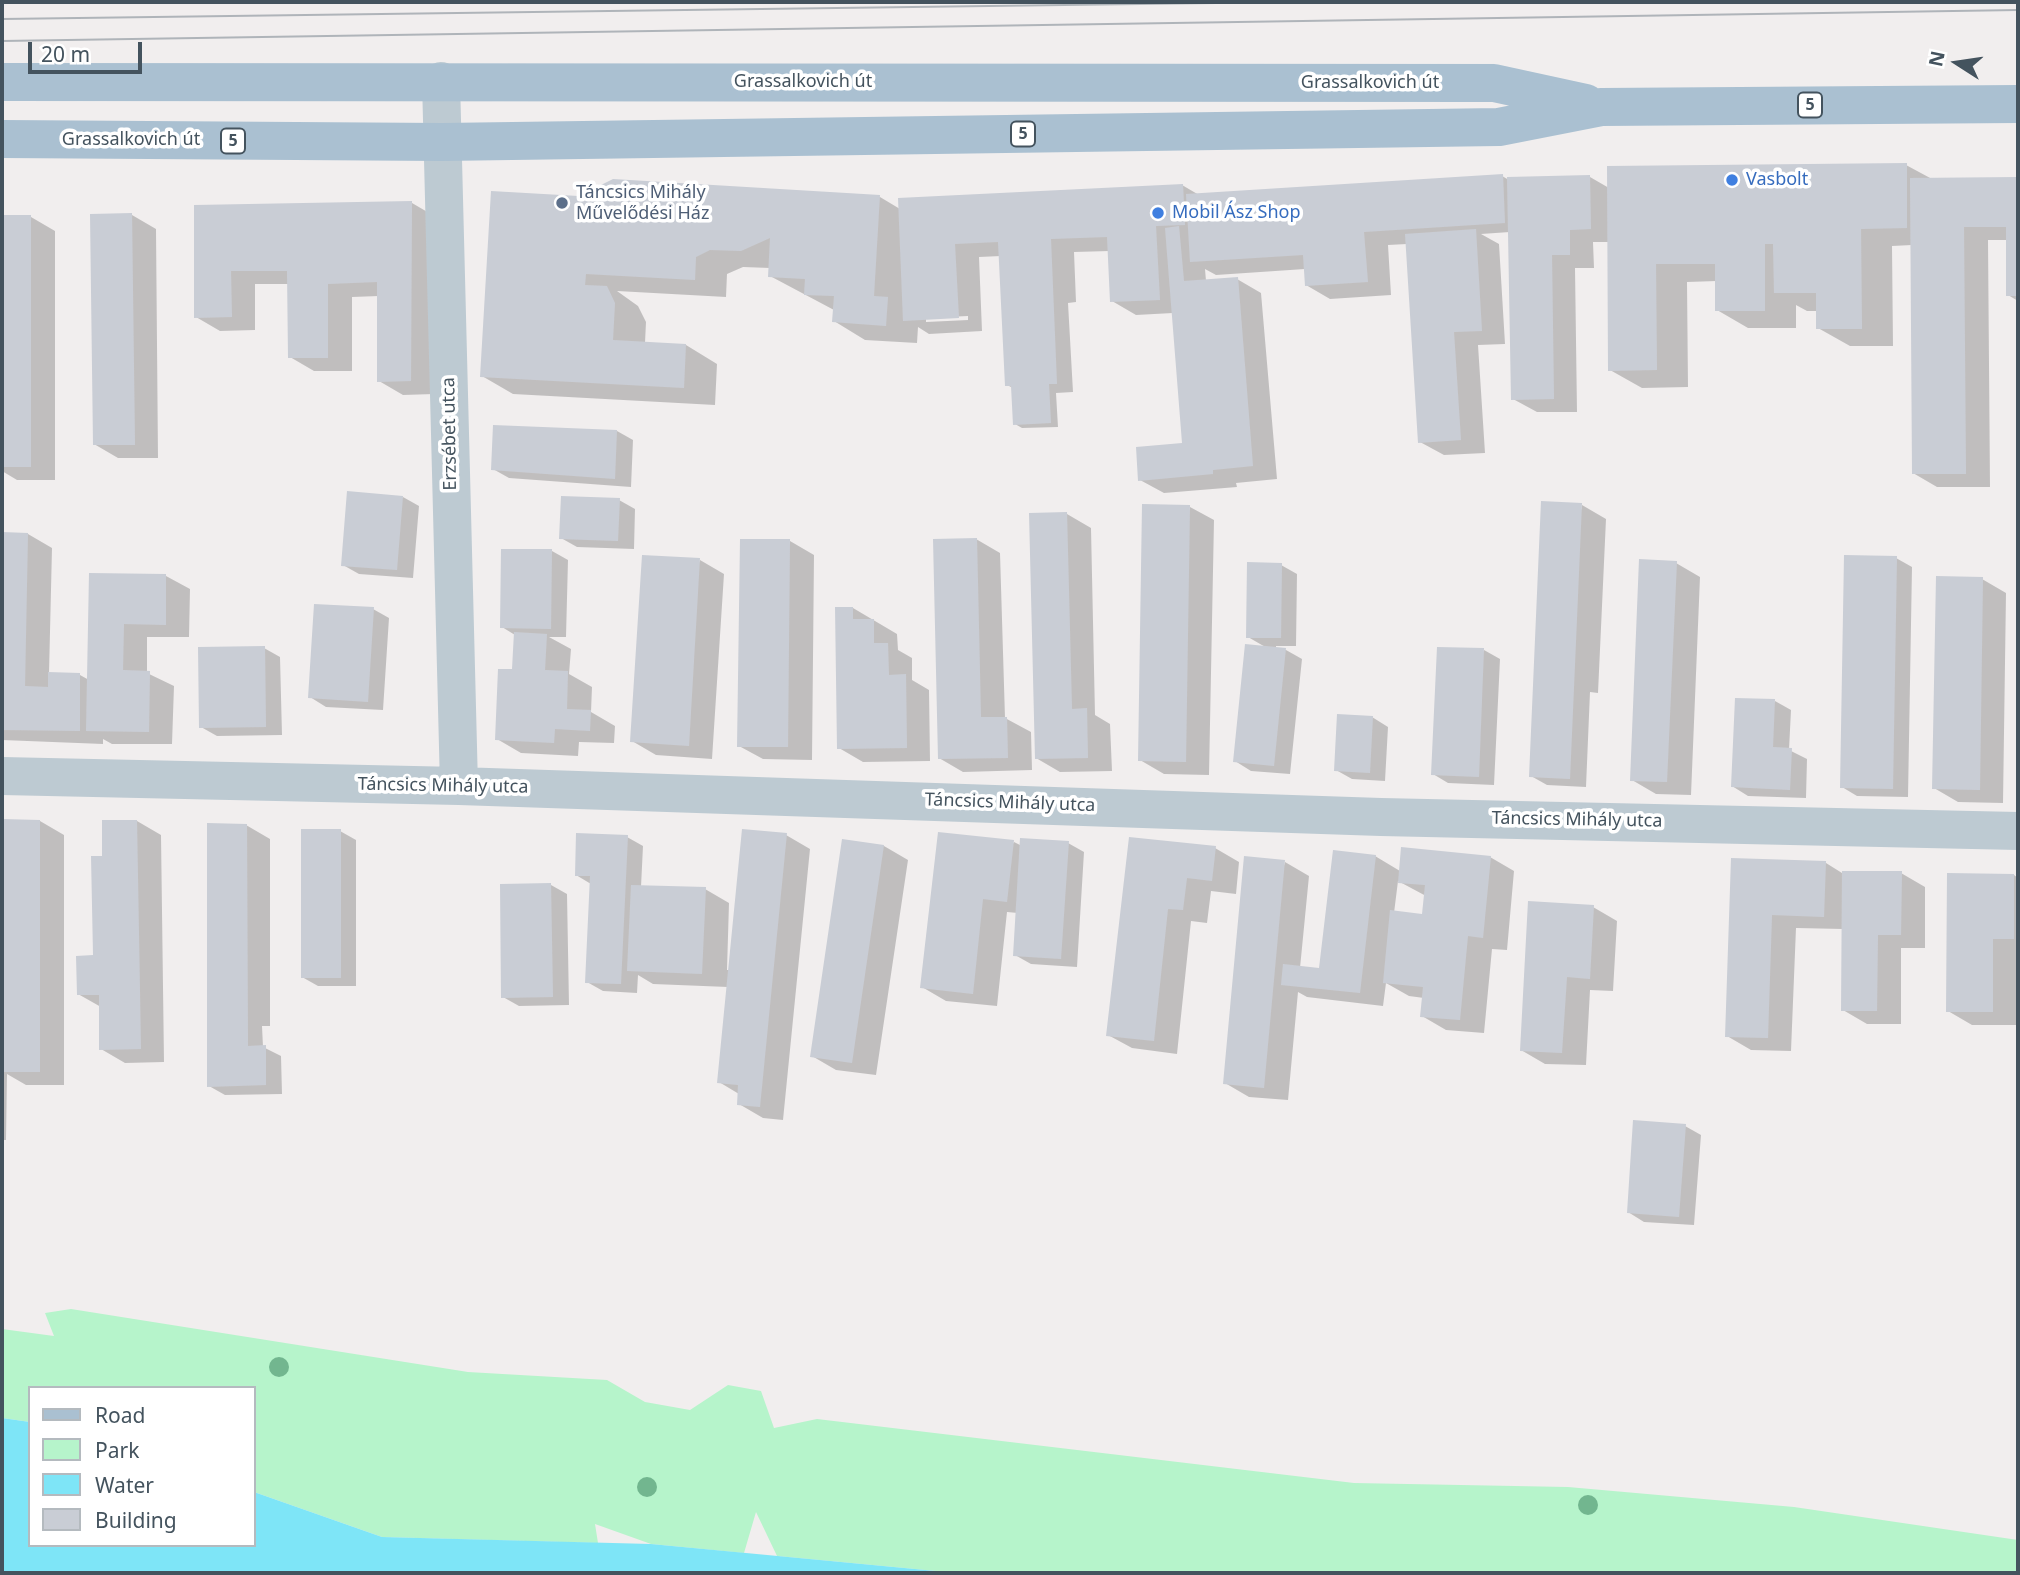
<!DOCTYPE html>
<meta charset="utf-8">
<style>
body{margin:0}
#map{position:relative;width:2020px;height:1575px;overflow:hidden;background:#f1eeee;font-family:"Noto Sans",sans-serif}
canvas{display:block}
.frame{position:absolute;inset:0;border:4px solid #44535e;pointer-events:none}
.legend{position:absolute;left:28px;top:1386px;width:228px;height:161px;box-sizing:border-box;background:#fff;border:2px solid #b4babf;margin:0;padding:9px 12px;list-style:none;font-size:21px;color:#44535e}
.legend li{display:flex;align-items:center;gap:14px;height:35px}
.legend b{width:35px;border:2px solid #b4babf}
.north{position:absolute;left:1922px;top:28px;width:70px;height:70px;-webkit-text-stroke:5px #fff;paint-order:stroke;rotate:282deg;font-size:19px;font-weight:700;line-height:28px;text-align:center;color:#44535e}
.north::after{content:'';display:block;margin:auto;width:24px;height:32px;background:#44535e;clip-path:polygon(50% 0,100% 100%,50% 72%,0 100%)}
.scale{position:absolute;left:28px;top:42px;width:114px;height:32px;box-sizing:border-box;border:4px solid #44535e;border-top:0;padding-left:9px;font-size:21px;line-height:24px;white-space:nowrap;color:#44535e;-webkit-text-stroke:5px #fff;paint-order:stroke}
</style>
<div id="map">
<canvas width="2020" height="1575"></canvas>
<div class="frame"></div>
<ul class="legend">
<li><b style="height:9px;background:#aac0d1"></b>Road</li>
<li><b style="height:19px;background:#b6f4cb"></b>Park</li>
<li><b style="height:19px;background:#7ee5f7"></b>Water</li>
<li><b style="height:19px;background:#c9cdd5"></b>Building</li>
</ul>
<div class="north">N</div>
<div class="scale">20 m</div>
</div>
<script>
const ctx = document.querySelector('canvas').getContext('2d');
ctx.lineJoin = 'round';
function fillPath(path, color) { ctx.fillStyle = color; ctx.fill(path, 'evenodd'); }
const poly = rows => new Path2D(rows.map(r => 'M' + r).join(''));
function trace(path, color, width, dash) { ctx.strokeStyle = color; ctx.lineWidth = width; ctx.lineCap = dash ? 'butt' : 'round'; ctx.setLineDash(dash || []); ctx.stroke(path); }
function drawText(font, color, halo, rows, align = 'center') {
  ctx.font = font + ' "Noto Sans",sans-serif'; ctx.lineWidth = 7; ctx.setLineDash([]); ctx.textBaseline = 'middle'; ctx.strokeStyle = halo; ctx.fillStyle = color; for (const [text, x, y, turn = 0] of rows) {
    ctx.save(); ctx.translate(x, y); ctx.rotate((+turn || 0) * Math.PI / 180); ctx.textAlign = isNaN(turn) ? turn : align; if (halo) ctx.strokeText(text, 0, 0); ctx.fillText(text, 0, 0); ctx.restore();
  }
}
fillPath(poly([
 [71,1309,468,1372,607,1380,645,1402,690,1410,728,1385,761,1391,774,1428,817,1419,1354,1483,1568,1487,1794,1507,2018,1540,2018,1573,957,1573,777,1556,756,1512,744,1553,651,1544,595,1524,598,1543,382,1537,254,1492,254,1388,30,1388,30,1422,2,1418,2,1329,54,1336,45,1313]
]), '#b6f4cb');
fillPath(poly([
 [2,1418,30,1422,30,1545,254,1545,254,1492,382,1537,651,1544,957,1573,2,1573]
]), '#7ee5f7');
fillPath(poly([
 [1906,165,1932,179,2018,178,2018,301,2008,295,2008,240,1988,240,1990,487,1937,487,1913,473,1912,245,1892,246,1893,346,1850,346,1818,328,1818,311,1807,311,1796,305,1796,328,1748,328,1717,310,1717,281,1687,282,1688,387,1642,388,1610,370,1609,242,1593,242,1594,268,1575,268,1577,412,1537,412,1513,399,1510,232,1481,234,1499,244,1505,344,1478,345,1485,453,1444,455,1420,442,1407,244,1388,245,1391,295,1330,299,1306,285,1305,269,1216,275,1205,269,1206,281,1237,279,1261,293,1277,479,1236,483,1237,487,1164,493,1140,480,1184,445,1173,313,1136,315,1112,301,1110,251,1074,252,1076,302,1068,303,1073,392,1056,393,1058,427,1022,428,1015,424,1013,388,1007,385,1001,256,979,257,982,331,929,334,918,327,917,343,865,340,834,321,834,310,770,276,770,268,743,267,727,274,726,297,617,291,638,306,646,322,645,343,686,345,717,364,715,405,513,394,482,376,599,199,880,197,900,209,1182,185,1199,195,1502,176,1509,180,1590,177,1609,188],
 [968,316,968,320,926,322,926,318],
 [412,203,436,217,434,394,403,395,379,381,379,296,352,297,352,371,314,371,290,357,289,284,255,284,255,330,220,331,196,317,195,206],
 [132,215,156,229,158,458,118,458,94,444],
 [2,217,31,217,55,231,55,480,17,480,2,471],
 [617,431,633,440,631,487,509,478,493,469],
 [403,497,419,506,413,578,359,574,343,565],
 [619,500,635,509,634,549,577,547,561,538],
 [1582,505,1606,519,1598,693,1590,692,1586,787,1547,785,1531,776],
 [1190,507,1214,520,1209,775,1164,774,1140,760],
 [1067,514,1091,528,1095,715,1110,724,1112,771,1060,772,1036,758],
 [2,534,28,534,52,548,49,674,80,675,89,680,91,574,166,576,190,589,189,637,147,637,147,673,174,686,172,744,112,744,103,739,103,744,2,740],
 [976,539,1000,553,1005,718,1031,732,1032,770,963,772,939,758],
 [790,541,814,555,812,760,763,759,739,746],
 [552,551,568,560,566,637,549,637,571,649,569,674,592,687,591,712,615,726,614,743,579,742,578,756,521,753,497,739,514,671,515,635,502,627],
 [1896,558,1912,567,1908,797,1857,796,1842,787],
 [700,560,724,574,712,759,656,755,632,741],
 [1676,563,1700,577,1691,795,1656,794,1632,780],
 [1281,565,1297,574,1296,646,1276,646,1276,649,1286,650,1302,659,1290,774,1251,771,1235,761,1267,648,1248,637],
 [1982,579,2006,593,2003,803,1958,802,1934,788],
 [853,608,897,634,898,650,912,658,912,680,929,690,930,761,863,762,839,748],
 [373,609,389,618,383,710,326,707,310,697],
 [264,648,280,657,282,735,217,736,201,727],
 [1484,650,1500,659,1494,785,1448,783,1433,774],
 [1775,701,1791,710,1789,750,1807,759,1806,798,1748,796,1732,786],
 [1372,717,1388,727,1385,781,1352,779,1336,770],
 [2,821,40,821,64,835,64,1085,26,1085,7,1074,6,1140,2,1140],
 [137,821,161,835,164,1062,125,1063,101,1049,101,1007,78,994,95,957,104,857],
 [246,825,270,839,270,1026,262,1026,263,1047,281,1056,282,1094,225,1095,209,1086],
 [340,831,356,840,356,986,318,986,302,977],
 [786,835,810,849,783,1120,763,1118,739,1104,739,1094,719,1082,728,987,653,984,638,975,637,993,603,991,587,982,591,884,576,875,627,837,643,846,641,887,705,889,729,903,727,970,730,970],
 [1130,839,1215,848,1239,862,1236,894,1211,891,1207,923,1191,921,1177,1054,1132,1048,1108,1035],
 [844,841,884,846,908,860,876,1075,836,1070,812,1056],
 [1014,842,1022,846,1068,843,1084,852,1077,967,1031,964,1015,955,1018,913,1007,912,997,1006,946,1001,922,987],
 [1375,856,1400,871,1490,857,1514,871,1507,950,1492,949,1484,1033,1446,1030,1422,1016,1424,998,1409,996,1386,983,1383,1006,1307,997,1298,992,1288,1100,1249,1097,1225,1083,1285,862,1309,876,1300,968,1321,970],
 [1398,881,1426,896,1424,916,1394,913],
 [1733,860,1826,863,1842,873,1901,873,1925,887,1925,948,1901,948,1901,1024,1867,1024,1843,1010,1843,929,1796,928,1791,1051,1751,1050,1727,1036],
 [2014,875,2018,878,2016,1025,1972,1025,1948,1011],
 [551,885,567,894,569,1005,519,1006,503,997],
 [1593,907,1617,921,1613,991,1590,990,1586,1065,1545,1064,1521,1050],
 [1685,1126,1701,1135,1694,1225,1644,1222,1628,1212]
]), '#0003');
fillPath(poly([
 [1907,163,1907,228,1861,229,1862,329,1816,329,1816,293,1774,293,1773,244,1765,244,1765,311,1715,311,1715,264,1656,264,1657,370,1608,371,1607,166],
 [1503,174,1505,223,1364,232,1368,282,1305,286,1303,255,1190,262,1186,194],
 [1590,175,1591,229,1570,230,1570,255,1552,255,1554,399,1511,400,1507,177],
 [2018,177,2018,296,2006,296,2006,227,1964,227,1966,474,1912,474,1910,178],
 [613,179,880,195,874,296,888,297,886,326,832,322,834,296,804,295,805,279,768,277,770,238,741,251,710,250,696,257,695,280,586,274,585,285,607,286,615,303,613,340,686,344,684,388,480,377,491,191,596,197,593,189],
 [1183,184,1185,225,1156,226,1160,300,1110,302,1107,237,1051,239,1057,384,1049,384,1051,423,1013,425,1011,386,1005,386,998,242,955,244,959,318,903,321,898,198],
 [412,201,411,381,377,382,377,282,328,284,328,358,288,358,287,271,231,271,232,317,194,318,194,205],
 [132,213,135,445,93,445,90,214],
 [2,215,31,215,31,467,2,467],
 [1179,226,1184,281,1238,277,1253,466,1213,470,1213,474,1138,481,1136,447,1182,443,1165,228],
 [1476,229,1482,331,1454,332,1461,440,1418,443,1405,234],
 [493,425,617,430,615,479,491,470],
 [347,491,403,496,397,570,341,566],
 [561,496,620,498,618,541,559,539],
 [1541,501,1582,503,1570,779,1529,777],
 [1142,504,1190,505,1186,762,1138,761],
 [1067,512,1072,709,1087,708,1088,758,1035,759,1029,513],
 [2,532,28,533,25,686,48,687,48,672,80,673,80,731,2,730],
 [977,538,981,717,1007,717,1008,758,938,759,933,539],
 [740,539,790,539,788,747,737,747],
 [501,549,552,549,551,629,500,628],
 [642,555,700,558,689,746,630,742],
 [1844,555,1897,556,1893,789,1840,788],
 [1639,559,1677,561,1667,782,1630,781],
 [1247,562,1282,563,1281,638,1246,638],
 [89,573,166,574,166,625,124,624,123,670,150,671,149,732,86,731],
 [1936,576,1983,577,1980,790,1932,789],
 [314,604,374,607,368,702,308,698],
 [835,607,853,607,853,619,874,619,874,643,888,643,889,675,906,674,907,748,837,749],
 [514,632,547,634,545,670,568,671,567,709,591,710,590,731,555,729,554,743,495,740,498,669,512,669],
 [1245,644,1286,648,1274,766,1233,762],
 [265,646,266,727,199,728,198,647],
 [1437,647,1484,648,1479,777,1431,775],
 [1735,698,1775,699,1773,747,1792,748,1790,790,1731,787],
 [1337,714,1373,716,1370,773,1334,771],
 [2,819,40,820,40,1072,2,1072],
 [102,820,137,820,141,1049,99,1050,99,995,77,995,76,956,93,955,91,856,102,856],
 [207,823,247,824,248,1046,266,1045,266,1085,207,1087],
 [301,829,341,829,341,978,301,978],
 [742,829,787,833,760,1107,737,1105,738,1085,717,1083],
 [938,832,1014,840,1007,902,983,899,973,994,920,988],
 [576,833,628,835,621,984,585,983,590,876,575,876],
 [1129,837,1216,846,1212,881,1187,878,1183,910,1168,909,1154,1041,1106,1036],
 [1020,838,1069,841,1061,959,1013,956],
 [842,839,884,845,852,1063,810,1057],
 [1401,847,1491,856,1483,938,1468,936,1460,1020,1420,1017,1423,987,1383,983,1390,910,1422,914,1425,885,1398,883],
 [1333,850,1376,855,1360,993,1281,985,1283,964,1319,968],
 [1244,856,1285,860,1264,1088,1223,1084],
 [1731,858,1826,861,1824,917,1772,915,1768,1038,1725,1037],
 [1842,871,1902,871,1901,935,1878,935,1877,1011,1841,1011],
 [1947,873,2014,874,2014,939,1993,939,1993,1012,1946,1012],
 [551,883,553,997,501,998,500,884],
 [631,885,706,887,702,974,627,971],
 [1528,901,1594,905,1590,979,1567,977,1562,1053,1520,1051],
 [1633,1120,1686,1124,1679,1217,1627,1213]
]), '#c9cdd5');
trace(poly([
 [441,81,459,786],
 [2,776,459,786,1381,817,2018,831]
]), '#bdcad2', 38);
trace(poly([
 [2,82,1494,83,1586,103],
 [2,139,442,142,1499,127,1601,107,2018,104]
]), '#aac0d1', 38);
trace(poly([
 [2,19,1292,2],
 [2,41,2018,10]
]), '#afb4b9', 2);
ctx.fillStyle = '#72b68f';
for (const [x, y] of [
 [279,1367],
 [647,1487],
 [1588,1505]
]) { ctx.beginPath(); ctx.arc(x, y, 10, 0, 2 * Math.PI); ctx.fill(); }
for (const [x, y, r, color] of [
 [1732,180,7,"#3f7fe0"],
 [562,203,7,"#5c6f8a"],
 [1158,213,7,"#3f7fe0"]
]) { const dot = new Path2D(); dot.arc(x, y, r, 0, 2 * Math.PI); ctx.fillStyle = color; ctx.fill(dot); trace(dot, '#fff', 2.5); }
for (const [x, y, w] of [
 [1810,105,24],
 [1023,134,24],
 [233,141,24]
]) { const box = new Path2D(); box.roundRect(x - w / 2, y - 12.5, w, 25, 5); ctx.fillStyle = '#fff'; ctx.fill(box); trace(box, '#44535e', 2); }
drawText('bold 16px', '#44535e', null, [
 ["5",1810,105],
 ["5",1023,134],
 ["5",233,141]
]);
drawText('18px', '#44535e', '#fff', [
 ["Grassalkovich út",803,82],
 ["Grassalkovich út",1370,83],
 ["Grassalkovich út",131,140],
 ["Erzsébet utca",450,434,-91],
 ["Táncsics Mihály utca",443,786,1],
 ["Táncsics Mihály utca",1010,803,2],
 ["Táncsics Mihály utca",1577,820,1]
]);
drawText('18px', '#366cbe', '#fff', [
 ["Vasbolt",1746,180],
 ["Mobil Ász Shop",1172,213]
], 'left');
drawText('18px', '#4e5e75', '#fff', [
 ["Táncsics Mihály",576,193],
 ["Művelődési Ház",576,214]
], 'left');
</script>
